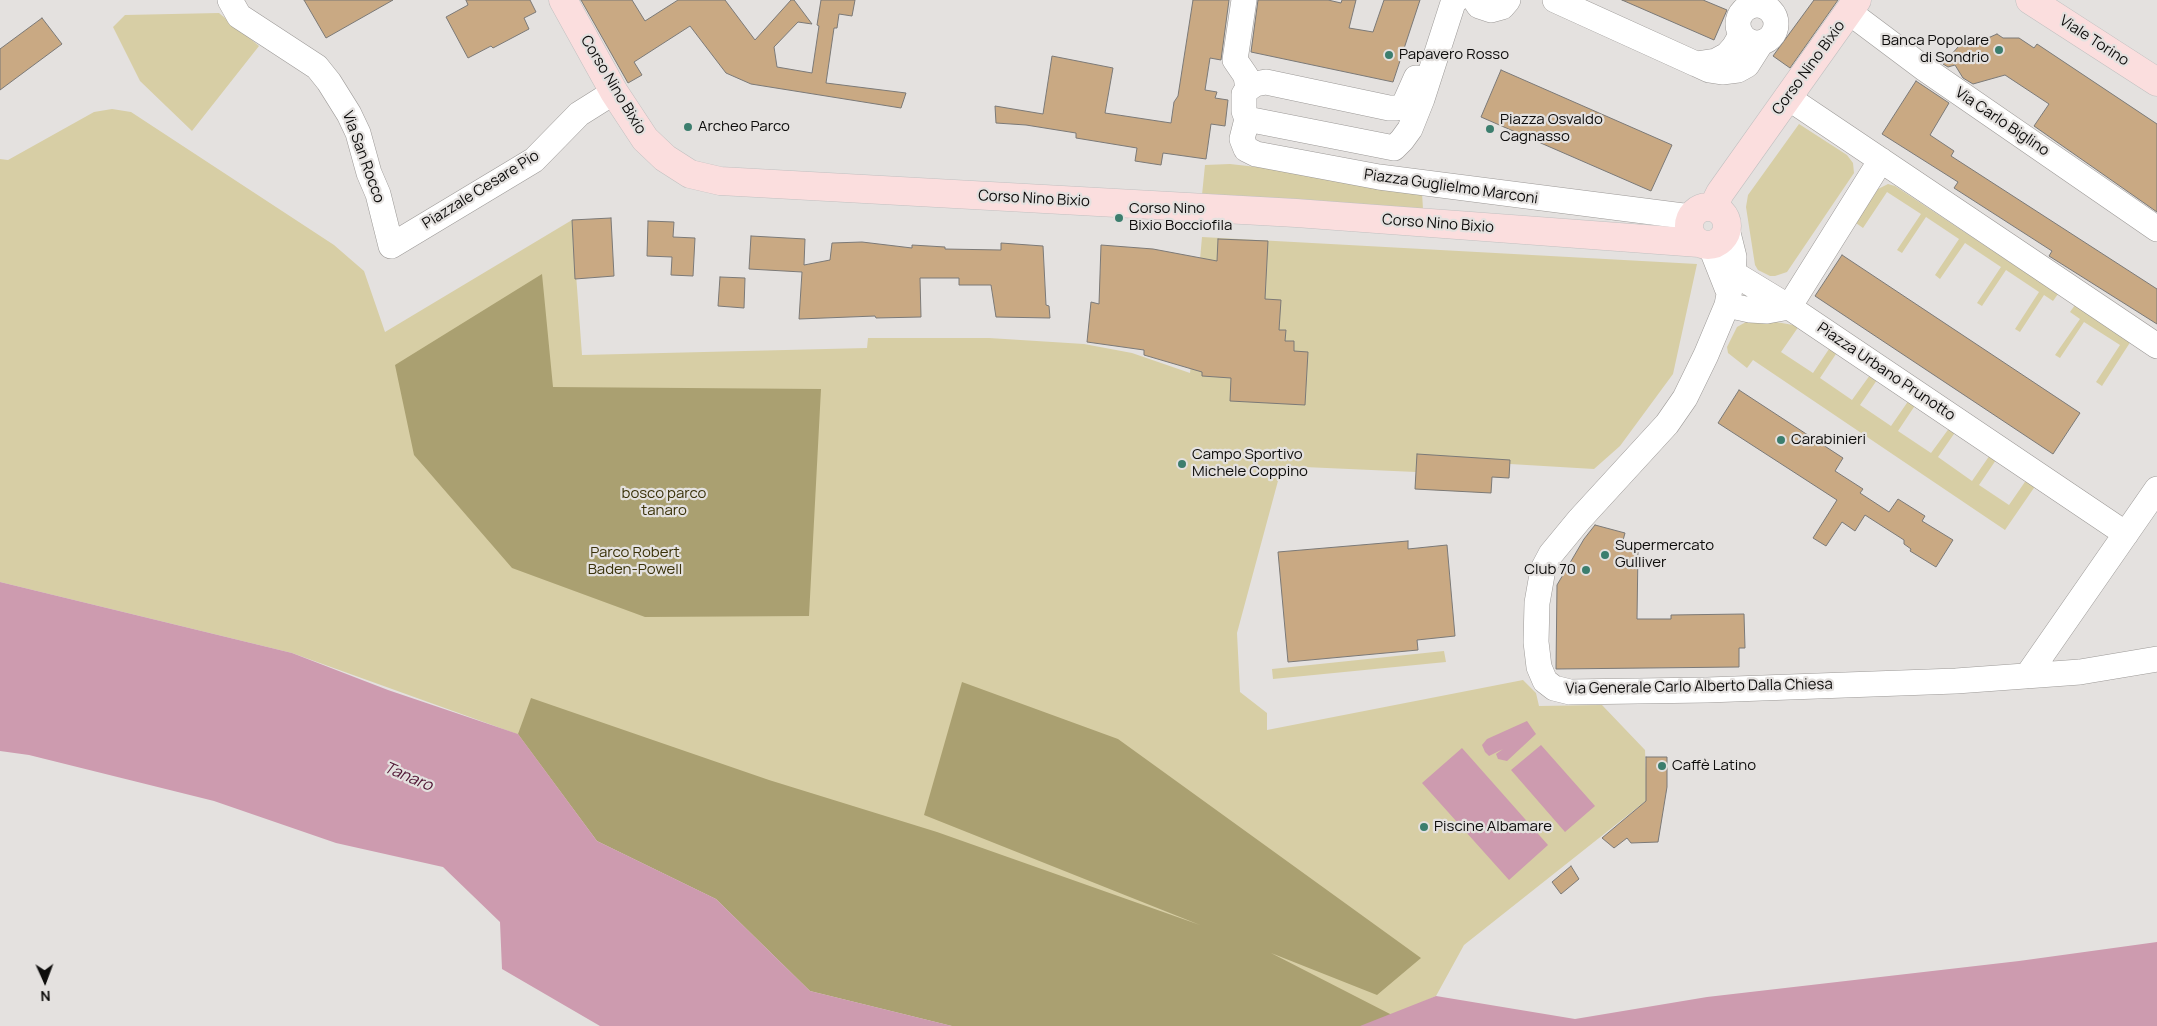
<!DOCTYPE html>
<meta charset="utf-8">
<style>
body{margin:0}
#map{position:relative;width:2157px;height:1026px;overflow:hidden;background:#e4e1df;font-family:Manrope,sans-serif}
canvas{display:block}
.north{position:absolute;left:20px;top:956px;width:50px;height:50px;-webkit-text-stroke:4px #e4e1df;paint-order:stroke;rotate:178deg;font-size:14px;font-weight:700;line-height:20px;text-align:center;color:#0d0c0b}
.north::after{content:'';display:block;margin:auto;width:18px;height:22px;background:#0d0c0b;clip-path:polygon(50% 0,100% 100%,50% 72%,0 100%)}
</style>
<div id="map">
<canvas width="2157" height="1026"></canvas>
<div class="north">N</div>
</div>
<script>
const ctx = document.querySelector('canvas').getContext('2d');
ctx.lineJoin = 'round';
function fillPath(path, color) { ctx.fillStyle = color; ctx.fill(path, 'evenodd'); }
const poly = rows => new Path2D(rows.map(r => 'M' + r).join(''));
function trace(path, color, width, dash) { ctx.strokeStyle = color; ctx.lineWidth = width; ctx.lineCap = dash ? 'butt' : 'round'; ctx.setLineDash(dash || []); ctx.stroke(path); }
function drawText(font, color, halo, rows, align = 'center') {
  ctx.font = font + ' Manrope,sans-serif'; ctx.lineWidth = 4.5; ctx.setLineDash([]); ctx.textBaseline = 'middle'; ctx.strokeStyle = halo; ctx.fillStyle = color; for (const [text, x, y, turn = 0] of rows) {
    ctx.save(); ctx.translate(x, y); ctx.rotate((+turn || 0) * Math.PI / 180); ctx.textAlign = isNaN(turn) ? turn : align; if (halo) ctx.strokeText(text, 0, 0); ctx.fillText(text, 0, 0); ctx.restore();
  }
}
fillPath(poly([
 [219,13,259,46,192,131,140,81,113,27,125,15],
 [112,109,131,112,334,245,364,271,385,332,572,220,582,355,867,348,868,338,989,338,1084,344,1132,353,1190,373,1202,237,1697,264,1673,374,1620,446,1594,469,1510,464,1509,478,1492,477,1491,493,1415,489,1416,472,1282,466,1237,633,1240,692,1267,713,1267,730,1523,680,1536,693,1539,706,1602,705,1645,750,1647,800,1464,945,1436,996,1369,1026,952,1026,810,991,716,899,597,841,517,734,292,653,0,582,0,159,8,160,94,112],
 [1799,124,1847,155,1853,163,1854,173,1787,272,1775,276,1770,276,1758,270,1755,265,1746,207,1748,195],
 [1230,164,1380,181,1422,193,1423,209,1202,195,1205,165],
 [1888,184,1895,186,2058,294,2053,301,2044,295,2020,332,2015,329,2039,292,2006,270,1982,306,1977,303,2001,267,1965,243,1940,279,1935,275,1959,239,1926,217,1902,253,1897,250,1921,214,1887,192,1863,228,1856,223,1878,189],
 [2075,305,2131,341,2102,386,2096,382,2120,345,2084,322,2060,358,2055,355,2080,319,2070,312],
 [1753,318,1799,326,1781,352,1813,373,1831,346,1838,351,1820,378,1852,400,1870,375,1877,380,1860,405,1891,426,1909,400,1916,404,1898,431,1931,453,1950,427,1956,431,1938,457,1972,481,1992,452,1998,457,1979,485,2009,505,2029,476,2038,482,2005,530,1753,360,1747,368,1728,353,1727,347,1737,327],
 [1444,651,1446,662,1273,679,1272,669]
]), '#d7cea5');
fillPath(poly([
 [542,274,553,387,821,389,809,616,645,617,512,568,414,455,395,365],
 [962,682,1118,739,1421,958,1377,995,1271,953,1392,1015,1369,1026,952,1026,810,991,716,899,597,841,518,734,531,698,769,780,937,832,1200,925,924,815]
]), '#aaa071');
fillPath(poly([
 [0,582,292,653,388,690,518,734,597,841,716,899,810,991,952,1026,600,1026,502,969,500,922,443,867,336,843,214,801,29,755,0,751],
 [1527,721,1536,734,1507,761,1498,759,1496,754,1503,749,1489,756,1485,752,1482,745,1487,739],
 [1541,745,1595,806,1565,832,1511,770],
 [1462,748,1548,845,1509,880,1422,783],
 [2157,942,2157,1026,1360,1026,1436,996,1575,1019,1707,997,2019,961]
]), '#cd9baf');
const building = poly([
 [304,0,393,0,326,38,304,0],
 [466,0,530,0,536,12,524,18,529,29,493,48,491,46,468,58,446,17,468,5,466,0],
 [581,0,632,0,645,21,678,0,725,0,755,40,791,0,794,0,812,24,798,22,774,47,777,67,812,73,819,26,817,25,821,0,855,0,852,16,839,14,837,28,834,28,826,83,906,93,901,108,751,84,726,73,690,26,634,62,642,75,628,83,581,0],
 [1193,0,1229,0,1221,60,1210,58,1205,90,1217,92,1215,98,1228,100,1225,126,1211,124,1206,159,1163,153,1161,165,1135,161,1137,148,1076,138,1076,133,1026,125,996,123,995,106,1043,114,1052,56,1113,68,1105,113,1171,123,1174,102,1178,96,1193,0],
 [1258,0,1328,0,1341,3,1342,0,1356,0,1349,28,1373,32,1384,0,1420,0,1393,82,1251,52,1258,0],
 [1622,0,1703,0,1727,10,1714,40,1622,0],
 [1814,0,1838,0,1790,68,1773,56,1814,0],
 [42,18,62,44,0,90,0,49,42,18],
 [1997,34,2003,38,2019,38,2034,48,2037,44,2157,124,2157,212,2034,126,2049,104,2005,75,1973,84,1963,78,1955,65,1948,67,1943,64,1958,47,1976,37,1979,42,1997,34],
 [1501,70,1672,145,1651,191,1481,117,1501,70],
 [1916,81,1949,103,1930,135,1954,151,1951,156,2157,289,2157,324,2049,256,2052,251,1954,188,1958,182,1882,134,1916,81],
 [611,218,614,276,575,279,572,220,611,218],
 [648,221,674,222,673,237,695,238,693,276,671,275,672,257,647,256,648,221],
 [751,236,805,239,804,265,830,260,832,243,862,242,912,248,912,245,945,247,945,249,1001,250,1001,243,1043,246,1046,305,1049,306,1050,318,996,317,991,285,959,285,959,278,920,278,921,317,876,318,875,316,799,319,802,272,749,269,751,236],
 [1218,239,1268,241,1265,299,1281,300,1279,330,1286,330,1285,341,1294,341,1294,351,1308,352,1305,405,1230,401,1231,378,1202,376,1202,372,1144,355,1144,350,1087,342,1091,302,1099,304,1101,245,1153,249,1217,261,1218,239],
 [1842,255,2080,413,2053,454,1815,296,1842,255],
 [720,277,745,278,744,308,718,306,720,277],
 [1739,390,1843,458,1835,471,1863,489,1860,493,1889,512,1898,499,1925,516,1922,521,1953,540,1936,567,1910,551,1911,549,1904,544,1904,540,1865,515,1855,531,1842,522,1826,546,1813,538,1837,500,1718,423,1739,390],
 [1417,454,1510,460,1509,478,1492,477,1491,493,1415,489,1417,454],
 [1595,525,1625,533,1622,544,1638,549,1637,619,1671,619,1671,615,1744,614,1745,648,1739,648,1739,667,1556,669,1557,585,1584,539,1595,525],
 [1408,541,1408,549,1447,545,1455,636,1417,640,1418,650,1288,662,1278,552,1408,541],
 [1646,757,1667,757,1667,787,1658,842,1631,843,1627,838,1614,848,1602,838,1646,801,1646,757],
 [1571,866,1579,879,1561,894,1552,882,1571,866]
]);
fillPath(building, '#c9a983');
trace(building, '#7b7977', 1);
const minor = poly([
 [230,0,239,16,317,67,329,82,349,114,358,133,369,173,378,194,391,246,534,160,579,114,614,92],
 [1244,0,1235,60,1246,76,1248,89],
 [1456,0,1453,3,1422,99,1410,129,1402,140,1394,148,1247,119,1242,139,1246,149,1256,154,1379,177,1691,217],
 [1475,0,1479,6,1491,10,1502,7,1508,0],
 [1555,0,1696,64],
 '1738 24a19 19 0 1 1 38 0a19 19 0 1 1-38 0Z',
 [1849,12,1925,69,2157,229],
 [1741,35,1734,47,1727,55,1716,61,1696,64,1709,70,1722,72,1738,70,1747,65,1761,43],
 [1787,97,2157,346],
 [1247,119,1244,111,1244,94,1248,89,1255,84,1266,82,1389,108,1397,108,1404,105,1416,78],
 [1727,229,1734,257,1733,273,1727,305,1706,355,1685,398,1667,424,1579,520,1551,554,1543,569,1537,603,1536,642,1539,667,1545,681,1554,688,1570,692,1707,690,1956,681,2080,672,2157,659],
 [1710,245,1727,288],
 [1733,273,1789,307,2126,534],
 [1727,305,1750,310,1767,311,1789,307],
 [1789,307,1881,160],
 [2027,676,2157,489]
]);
const major = poly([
 [563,0,614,92,645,139,665,158,690,174,720,181,1296,213,1699,243],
 [2030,0,2157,82],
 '1689 226a19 19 0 1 1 38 0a19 19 0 1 1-38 0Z',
 [1713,207,1720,193,1857,0]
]);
trace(minor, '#9c9997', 26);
trace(major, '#c0c0c0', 29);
trace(minor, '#fff', 25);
trace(major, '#fbdede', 28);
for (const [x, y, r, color] of [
 [1999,50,5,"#3c7e6e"],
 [1389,55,5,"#3c7e6e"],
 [688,127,5,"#3c7e6e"],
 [1490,129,5,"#3c7e6e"],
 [1119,218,5,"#3c7e6e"],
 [1781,440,5,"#3c7e6e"],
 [1182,464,5,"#3c7e6e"],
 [1605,555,5,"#3c7e6e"],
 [1586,570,5,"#3c7e6e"],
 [1662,766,5,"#3c7e6e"],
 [1424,827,5,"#3c7e6e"]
]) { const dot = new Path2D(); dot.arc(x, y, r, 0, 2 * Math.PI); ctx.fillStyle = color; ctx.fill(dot); trace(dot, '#e4e1df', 2); }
drawText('15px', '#0d0c0b', '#e4e1df', [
 ["Banca Popolare",1989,41,"right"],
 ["di Sondrio",1989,58,"right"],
 ["Papavero Rosso",1399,55],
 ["Piazza Osvaldo",1500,120],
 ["Cagnasso",1500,137],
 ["Archeo Parco",698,127],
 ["Corso Nino",1129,209],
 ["Bixio Bocciofila",1129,226],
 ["Carabinieri",1791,440],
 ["Campo Sportivo",1192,455],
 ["Michele Coppino",1192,472],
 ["Supermercato",1615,546],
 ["Gulliver",1615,563],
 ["Club 70",1576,570,"right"],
 ["Caffè Latino",1672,766],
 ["Piscine Albamare",1434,827]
], 'left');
drawText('15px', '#0d0c0b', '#e4e1df', [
 ["Viale Torino",2094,41,33],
 ["Corso Nino Bixio",1809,68,-54],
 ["Corso Nino Bixio",613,85,59],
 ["Via Carlo Biglino",2002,122,34],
 ["Via San Rocco",363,157,70],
 ["Piazza Guglielmo Marconi",1451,187,8],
 ["Piazzale Cesare Pio",481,190,-32],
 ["Corso Nino Bixio",1034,199,3],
 ["Corso Nino Bixio",1438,224,4],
 ["Piazza Urbano Prunotto",1886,372,34],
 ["Via Generale Carlo Alberto Dalla Chiesa",1699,687,-1]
]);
drawText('15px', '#3a320a', '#e4e1df', [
 ["bosco parco",664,494],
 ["tanaro",664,511],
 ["Parco Robert",635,553],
 ["Baden-Powell",635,570]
]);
drawText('italic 16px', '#511635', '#e4e1df', [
 ["Tanaro",408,777,23]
]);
</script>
